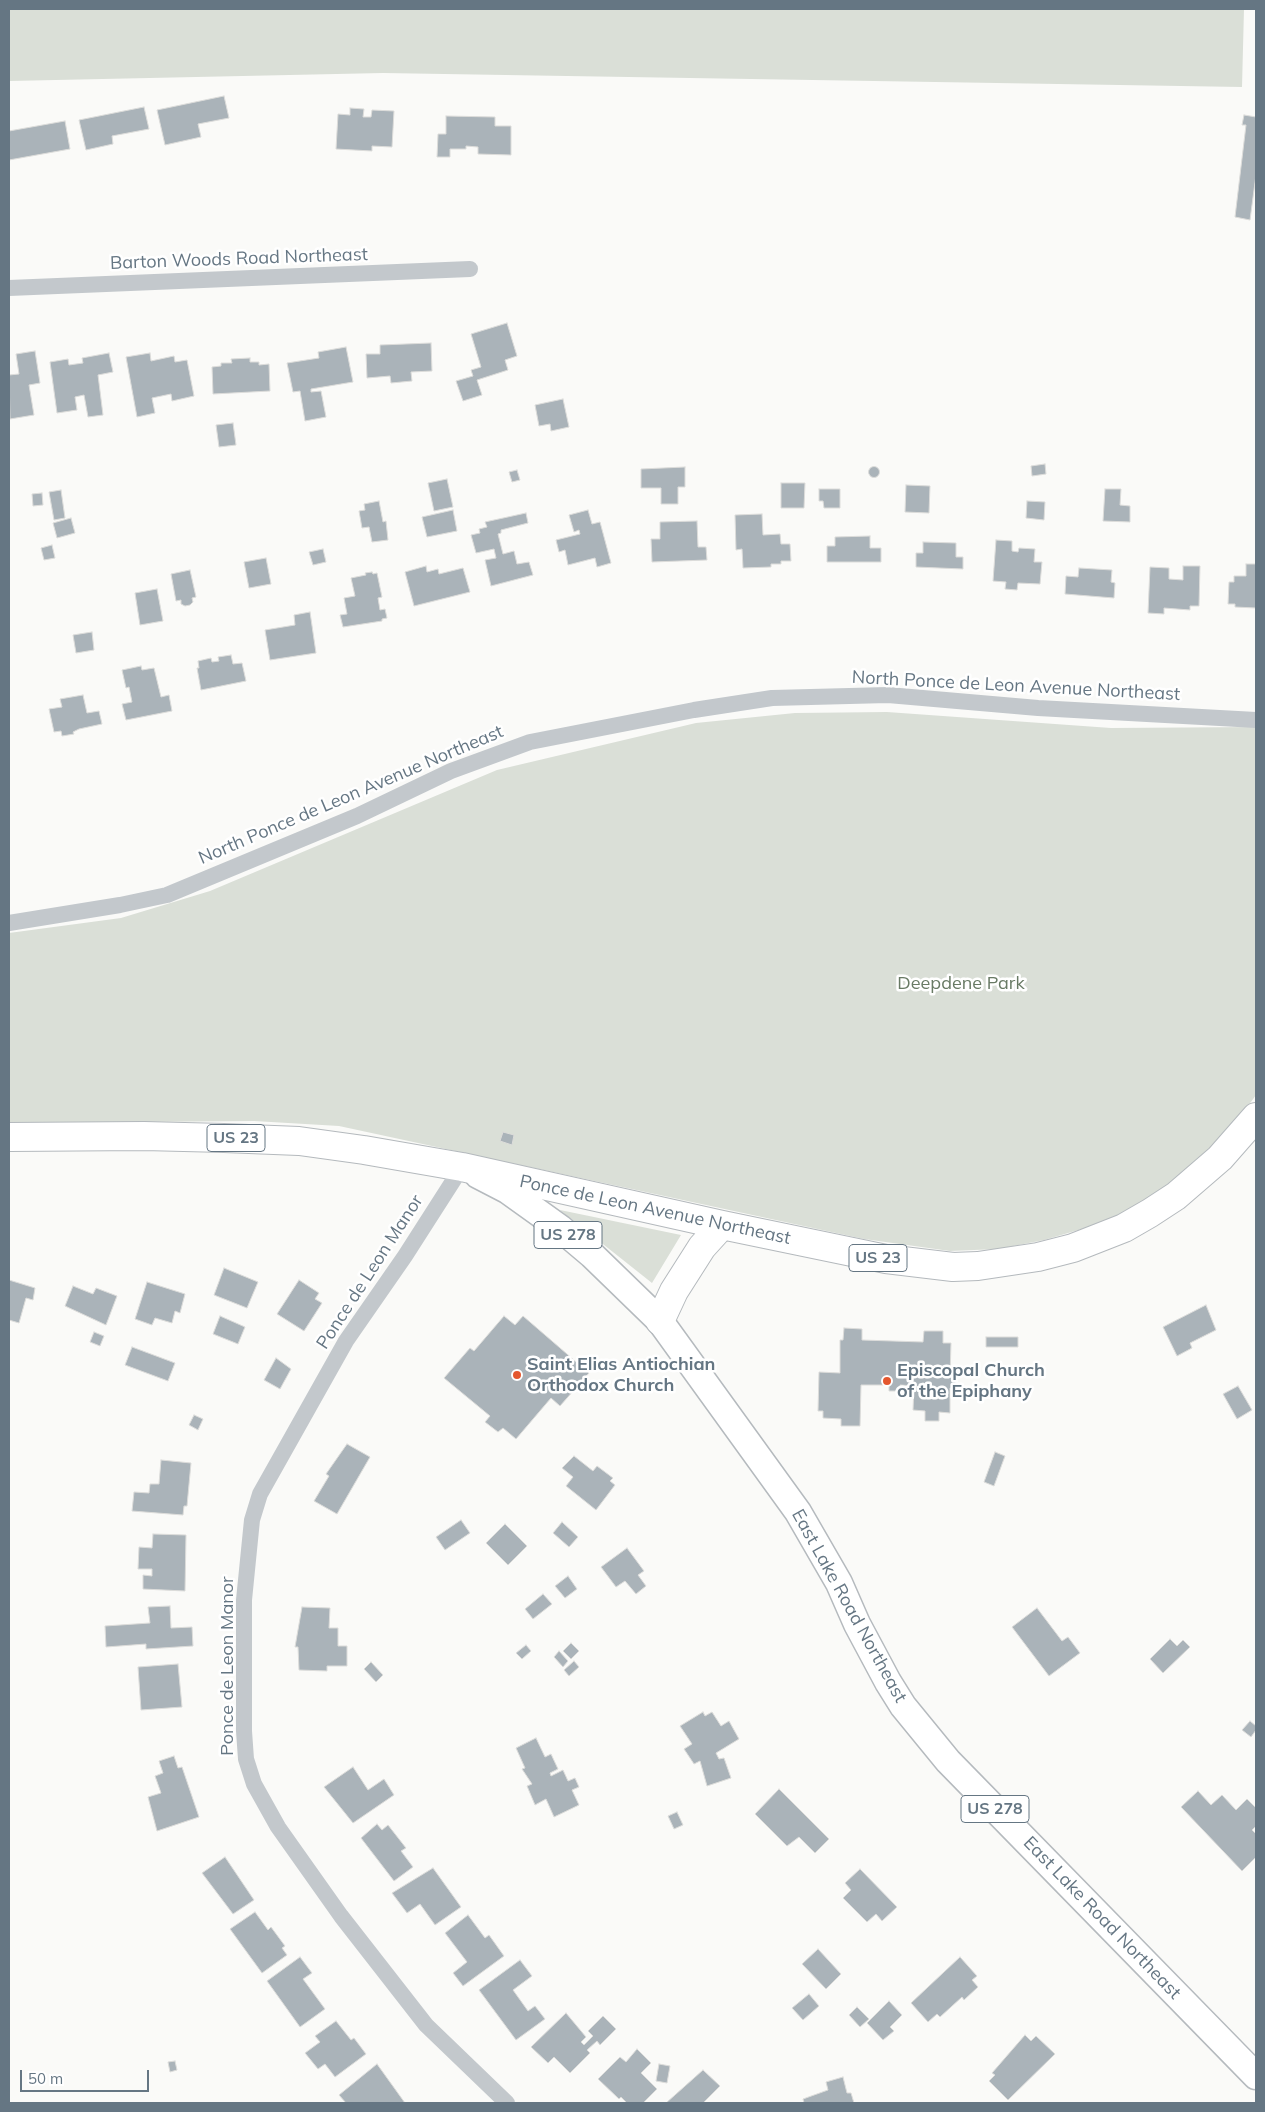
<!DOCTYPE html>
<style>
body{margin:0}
#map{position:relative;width:1265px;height:2112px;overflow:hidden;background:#fafaf8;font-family:Mulish,sans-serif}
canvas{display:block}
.frame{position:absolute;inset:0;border:10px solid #657683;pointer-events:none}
.scale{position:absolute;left:20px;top:2070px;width:129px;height:22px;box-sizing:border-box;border:2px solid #657683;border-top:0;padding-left:6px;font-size:15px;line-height:18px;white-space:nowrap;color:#657683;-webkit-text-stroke:4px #fff;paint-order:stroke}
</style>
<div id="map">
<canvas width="1265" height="2112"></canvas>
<div class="frame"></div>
<div class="scale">50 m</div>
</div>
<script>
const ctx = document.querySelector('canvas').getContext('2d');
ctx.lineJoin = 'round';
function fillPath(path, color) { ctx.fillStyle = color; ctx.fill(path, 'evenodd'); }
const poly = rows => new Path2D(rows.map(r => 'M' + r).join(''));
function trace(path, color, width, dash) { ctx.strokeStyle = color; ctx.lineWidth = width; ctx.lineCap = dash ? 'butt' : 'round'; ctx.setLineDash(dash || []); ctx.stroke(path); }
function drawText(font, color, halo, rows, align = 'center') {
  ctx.font = font + ' Mulish,sans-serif'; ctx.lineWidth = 5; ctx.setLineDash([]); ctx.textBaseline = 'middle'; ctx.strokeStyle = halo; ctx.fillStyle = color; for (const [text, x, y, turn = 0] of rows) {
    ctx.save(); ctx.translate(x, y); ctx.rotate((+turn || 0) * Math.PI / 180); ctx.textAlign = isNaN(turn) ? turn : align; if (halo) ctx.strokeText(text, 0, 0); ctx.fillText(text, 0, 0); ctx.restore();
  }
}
fillPath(poly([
 [9,9,1244,9,1242,87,383,73,9,81],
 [887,712,1111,728,1256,727,1256,1095,1243,1113,1205,1155,1159,1194,1106,1222,1044,1240,998,1249,950,1251,864,1239,339,1126,254,1121,9,1123,9,933,121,918,210,891,497,770,696,723,795,713],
 [560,1210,681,1235,652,1283]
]), '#dadfd7');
const building = poly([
 [224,96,229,118,198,124,201,137,165,145,157,110,224,96],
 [144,107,149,129,112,136,113,144,86,150,79,120,144,107],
 [350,108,364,109,363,117,371,117,372,110,394,111,392,147,372,146,372,151,336,149,338,114,350,115,350,108],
 [1244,115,1256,117,1256,175,1250,220,1235,217,1246,125,1242,125,1244,115],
 [446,116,495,117,495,126,511,126,511,155,478,154,478,147,466,146,466,149,450,149,450,157,437,157,438,134,446,134,446,116],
 [65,121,70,149,9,160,9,131,65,121],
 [507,323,517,356,505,360,508,370,477,380,482,395,463,401,456,381,473,376,471,370,481,367,471,334,507,323],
 [431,343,432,371,411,372,412,381,391,383,390,376,367,378,366,354,380,354,380,345,431,343],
 [346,347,353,382,311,389,311,392,321,391,326,417,305,421,300,391,293,392,287,363,319,358,318,352,346,347],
 [35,351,40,383,29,385,34,415,10,419,9,375,19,374,16,354,35,351],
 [109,353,113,372,98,375,103,415,88,417,84,395,75,397,77,410,57,413,50,362,68,359,69,365,83,363,82,358,109,353],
 [150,353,151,361,174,356,175,362,187,360,194,396,172,401,171,394,152,398,155,413,137,417,126,357,150,353],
 [250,358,250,362,259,362,259,365,269,364,270,391,213,394,212,367,221,366,221,363,232,363,231,359,250,358],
 [563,399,569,427,551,431,550,424,539,426,535,405,563,399],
 [233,423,236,445,219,447,216,425,233,423],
 [1045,464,1046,474,1032,476,1031,466,1045,464],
 '868.5 472a5.5 5.5 0 1 1 11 0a5.5 5.5 0 1 1-11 0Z',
 [685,467,685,487,678,487,678,504,661,504,661,488,641,488,641,469,685,467],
 [517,470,520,480,512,482,509,472,517,470],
 [447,479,453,507,434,511,428,483,447,479],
 [781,483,805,483,804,508,781,508,781,483],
 [906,485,930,486,929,513,905,512,906,485],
 [819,489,840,489,840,508,824,508,823,501,819,501,819,489],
 [1105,489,1121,489,1120,505,1130,506,1130,522,1103,521,1105,489],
 [61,490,65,518,54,520,49,492,61,490],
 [42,493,43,505,33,506,32,494,42,493],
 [379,501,383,522,386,521,388,540,372,542,369,527,362,528,359,511,365,510,364,504,379,501],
 [1027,501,1045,502,1044,520,1026,518,1027,501],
 [453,510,457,531,427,537,422,517,453,510],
 [588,510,592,524,600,522,611,563,597,567,595,558,568,565,565,550,559,552,556,540,580,534,579,530,574,532,569,515,588,510],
 [526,513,528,523,501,530,501,533,498,534,503,554,514,551,517,564,529,562,533,575,491,586,485,560,496,558,494,549,476,553,471,535,480,533,479,529,487,527,485,522,526,513],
 [762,514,763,535,780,534,781,544,790,544,791,561,781,561,781,564,771,564,771,567,743,568,742,549,736,550,735,515,762,514],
 [71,518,75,533,57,538,53,523,71,518],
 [697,521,698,547,706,547,707,560,652,562,651,539,660,539,660,522,697,521],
 [870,536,870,548,881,548,881,562,827,562,827,546,835,546,835,537,870,536],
 [996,540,1012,541,1012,551,1018,552,1019,548,1035,549,1034,562,1042,562,1040,584,1018,583,1017,590,1005,589,1006,582,993,581,996,540],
 [923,542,956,543,956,557,963,557,963,569,916,567,916,553,923,553,923,542],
 [52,545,55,558,44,560,41,548,52,545],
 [323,549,326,562,313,565,309,552,323,549],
 [266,558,271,584,249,588,244,562,266,558],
 [1246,564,1256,564,1256,608,1235,607,1235,604,1228,604,1229,582,1234,582,1234,576,1246,576,1246,564],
 [426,566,427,572,438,569,439,574,463,568,470,592,414,606,405,572,426,566],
 [1183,566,1200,566,1199,606,1190,606,1190,610,1164,608,1164,614,1148,613,1150,567,1169,568,1169,579,1183,580,1183,566],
 [1079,568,1112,570,1111,582,1115,583,1114,598,1065,594,1066,576,1078,577,1079,568],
 [190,570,196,597,192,598,193,602,190,605,185,606,181,604,181,600,176,601,171,574,190,570],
 [372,572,373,574,377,573,382,597,378,598,380,610,385,609,387,618,382,619,382,621,343,627,340,615,347,614,344,598,355,596,351,578,366,575,365,573,372,572],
 [157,589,163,621,140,625,135,593,157,589],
 [310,612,316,653,270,660,265,630,295,625,294,615,310,612],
 [92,632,94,650,76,653,73,635,92,632],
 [231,655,233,664,242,663,246,681,201,690,197,668,199,668,198,661,211,658,212,662,219,661,218,657,231,655],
 [141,666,142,670,154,668,161,697,169,695,172,711,126,720,122,704,132,702,129,687,126,688,122,670,141,666],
 [83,695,87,713,99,711,102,724,79,729,73,732,74,734,62,736,61,731,54,732,49,709,62,707,60,699,83,695],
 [503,1132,514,1135,512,1145,500,1141,503,1132],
 [224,1268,258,1282,247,1308,214,1295,224,1268],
 [9,1280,35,1288,33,1300,26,1298,19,1323,9,1320,9,1280],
 [299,1280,319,1293,315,1299,322,1303,304,1331,277,1314,299,1280],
 [147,1282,185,1294,180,1313,175,1311,172,1323,155,1318,152,1325,135,1319,147,1282],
 [73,1286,93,1294,96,1288,117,1296,106,1325,65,1306,73,1286],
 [1206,1305,1216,1330,1190,1343,1192,1348,1177,1356,1163,1327,1206,1305],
 [220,1316,245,1327,238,1344,213,1334,220,1316],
 [504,1316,515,1325,523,1316,589,1373,560,1406,551,1398,516,1439,503,1428,498,1432,485,1422,490,1416,444,1378,470,1348,474,1351,504,1316],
 [844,1328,862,1329,862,1340,923,1342,924,1331,943,1331,943,1343,951,1343,950,1377,956,1377,955,1389,950,1388,950,1413,939,1412,939,1421,925,1421,925,1411,913,1410,914,1386,900,1385,900,1391,889,1391,889,1385,861,1385,860,1426,841,1426,841,1419,823,1418,823,1411,818,1411,819,1372,840,1373,840,1340,843,1340,844,1328],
 [94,1332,104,1336,100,1346,90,1342,94,1332],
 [986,1337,1018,1337,1018,1347,986,1347,986,1337],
 [132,1347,175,1363,168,1381,125,1365,132,1347],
 [276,1358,291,1369,280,1389,264,1380,276,1358],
 [1238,1386,1252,1410,1237,1419,1223,1394,1238,1386],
 [194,1415,203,1419,198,1430,189,1425,194,1415],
 [347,1444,370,1457,337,1514,314,1501,329,1476,326,1474,347,1444],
 [995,1452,1005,1456,994,1486,984,1482,995,1452],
 [574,1456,593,1471,597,1466,613,1478,610,1481,615,1485,596,1510,566,1486,573,1477,562,1468,574,1456],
 [161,1460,191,1463,187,1506,184,1506,183,1515,132,1511,134,1492,149,1493,150,1484,159,1484,161,1460],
 [461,1520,470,1533,445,1550,436,1537,461,1520],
 [562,1522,578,1537,569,1547,553,1533,562,1522],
 [505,1524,527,1546,508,1565,486,1543,505,1524],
 [153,1534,186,1535,185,1591,143,1589,143,1575,152,1576,152,1569,138,1569,139,1547,152,1548,153,1534],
 [627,1548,644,1571,638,1575,646,1586,636,1594,625,1581,616,1587,601,1567,627,1548],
 [568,1576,577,1589,565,1598,555,1586,568,1576],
 [543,1594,552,1604,533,1619,525,1609,543,1594],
 [170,1606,171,1628,192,1627,193,1646,146,1649,146,1644,106,1647,105,1626,150,1623,148,1607,170,1606],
 [302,1607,330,1608,329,1628,338,1628,338,1646,347,1646,347,1666,327,1666,327,1671,299,1670,298,1647,295,1647,302,1607],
 [1037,1608,1062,1641,1068,1637,1080,1653,1049,1676,1012,1627,1037,1608],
 [1170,1639,1177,1646,1183,1640,1190,1647,1163,1673,1150,1659,1170,1639],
 [571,1643,579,1651,571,1659,563,1651,571,1643],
 [526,1645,531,1651,522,1659,516,1653,526,1645],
 [559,1651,568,1661,563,1667,554,1657,559,1651],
 [574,1661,579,1667,569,1676,564,1670,574,1661],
 [371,1662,383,1675,376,1682,364,1669,371,1662],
 [178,1664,182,1707,141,1710,138,1667,178,1664],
 [703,1712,705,1716,712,1712,721,1726,729,1721,739,1739,716,1753,719,1759,724,1758,731,1778,707,1786,700,1761,694,1764,684,1749,692,1744,680,1726,703,1712],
 [1250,1721,1256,1726,1256,1730,1251,1737,1242,1730,1250,1721],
 [536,1738,545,1757,551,1754,558,1769,550,1773,551,1776,563,1770,568,1781,575,1778,579,1787,572,1790,579,1805,554,1817,546,1799,535,1805,527,1786,532,1784,522,1769,525,1768,516,1748,536,1738],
 [174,1756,178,1768,182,1767,199,1817,157,1831,148,1797,161,1793,155,1776,163,1773,159,1761,174,1756],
 [353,1767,368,1790,384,1779,394,1795,353,1823,324,1787,353,1767],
 [779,1789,829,1839,815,1853,799,1837,787,1846,755,1814,779,1789],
 [1198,1791,1211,1805,1222,1795,1236,1810,1247,1799,1256,1808,1256,1826,1252,1830,1256,1834,1256,1857,1242,1871,1181,1807,1198,1791],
 [677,1812,683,1825,674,1829,668,1816,677,1812],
 [377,1824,382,1830,388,1825,406,1848,401,1851,413,1867,394,1881,361,1838,377,1824],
 [225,1857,254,1900,233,1914,202,1873,225,1857],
 [433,1868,461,1907,435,1925,420,1904,407,1913,392,1893,433,1868],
 [860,1869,897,1907,882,1921,876,1914,867,1922,843,1898,851,1890,845,1883,860,1869],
 [255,1912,268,1930,271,1927,285,1946,282,1948,287,1955,262,1973,230,1929,255,1912],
 [468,1915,485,1938,489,1935,504,1956,463,1986,453,1973,467,1962,445,1933,468,1915],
 [818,1949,841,1974,826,1989,802,1964,818,1949],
 [300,1957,312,1973,303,1979,325,2009,300,2027,267,1981,300,1957],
 [960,1957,977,1976,972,1980,978,1987,964,2000,962,1997,940,2017,937,2014,928,2022,911,2003,960,1957],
 [520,1960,532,1976,513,1990,528,2011,535,2006,545,2019,516,2040,479,1990,520,1960],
 [809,1994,819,2006,803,2020,792,2008,809,1994],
 [889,2001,902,2015,890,2027,894,2031,883,2040,867,2023,889,2001],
 [857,2007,869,2019,860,2027,849,2015,857,2007],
 [566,2013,586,2037,581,2042,584,2045,593,2036,588,2031,603,2016,616,2029,600,2045,597,2041,587,2050,590,2053,570,2073,554,2057,548,2063,531,2047,566,2013],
 [336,2021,351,2040,354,2038,366,2054,335,2077,325,2064,318,2069,305,2053,320,2042,315,2036,336,2021],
 [1025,2035,1031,2041,1036,2036,1055,2054,1008,2100,989,2081,995,2075,992,2073,1025,2035],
 [637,2049,651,2063,641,2073,657,2089,643,2103,627,2103,621,2097,619,2099,598,2079,620,2057,626,2062,637,2049],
 [175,2061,177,2070,170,2072,168,2062,175,2061],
 [377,2064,405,2103,346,2103,339,2095,377,2064],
 [659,2064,670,2066,667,2083,656,2081,659,2064],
 [703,2070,720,2086,703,2103,666,2103,703,2070],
 [843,2077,847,2093,851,2093,854,2103,804,2103,803,2099,828,2090,826,2082,843,2077]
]);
fillPath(building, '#aab3b9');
trace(building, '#dcdcda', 1);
const primary = poly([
 [478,1175,507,1190,560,1228,592,1255,660,1321,798,1512,839,1583,857,1624,888,1682,903,1706,948,1761,1256,2076]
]);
const trunk = poly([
 [9,1137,144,1136,224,1138,299,1141,364,1150,462,1167,722,1225,886,1259,953,1267,978,1266,1038,1257,1073,1248,1124,1228,1150,1213,1176,1196,1220,1158,1256,1117],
 [660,1321,674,1291,702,1247,722,1225]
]);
trace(primary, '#b5babe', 29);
trace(trunk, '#b4b9bd', 30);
trace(poly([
 [9,288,470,269],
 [9,923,120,905,167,895,357,816,451,771,530,742,694,710,772,698,888,695,1038,708,1256,720],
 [462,1167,405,1256,346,1341,260,1494,252,1520,244,1600,244,1731,246,1759,254,1784,278,1827,341,1916,426,2025,507,2103]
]), '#c3c8cc', 16);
trace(primary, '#fff', 26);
trace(trunk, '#fff', 28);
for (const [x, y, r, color] of [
 [517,1375,5,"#e4572e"],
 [887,1381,5,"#e4572e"]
]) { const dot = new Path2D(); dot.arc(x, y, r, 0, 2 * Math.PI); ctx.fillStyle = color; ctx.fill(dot); trace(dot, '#fff', 2); }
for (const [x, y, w] of [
 [236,1138,58],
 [568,1235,68],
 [878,1258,58],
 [995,1809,68]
]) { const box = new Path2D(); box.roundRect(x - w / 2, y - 13.5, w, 27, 4); ctx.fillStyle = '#fff'; ctx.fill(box); trace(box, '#657683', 1); }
drawText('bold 16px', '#657683', null, [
 ["US 23",236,1138],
 ["US 278",568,1235],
 ["US 23",878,1258],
 ["US 278",995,1809]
]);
drawText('18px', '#657683', '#fff', [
 ["Barton Woods Road Northeast",239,259,-2],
 ["North Ponce de Leon Avenue Northeast",1016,686,3],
 ["North Ponce de Leon Avenue Northeast",351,795,-23],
 ["Ponce de Leon Avenue Northeast",655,1210,12],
 ["Ponce de Leon Manor",370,1272,-57],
 ["East Lake Road Northeast",849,1606,61],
 ["Ponce de Leon Manor",228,1666,-90],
 ["East Lake Road Northeast",1102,1918,46]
]);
drawText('18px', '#687a64', '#fff', [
 ["Deepdene Park",961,984]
]);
drawText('bold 18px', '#657683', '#fff', [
 ["Saint Elias Antiochian",527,1365],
 ["Orthodox Church",527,1386],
 ["Episcopal Church",897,1371],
 ["of the Epiphany",897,1392]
], 'left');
</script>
